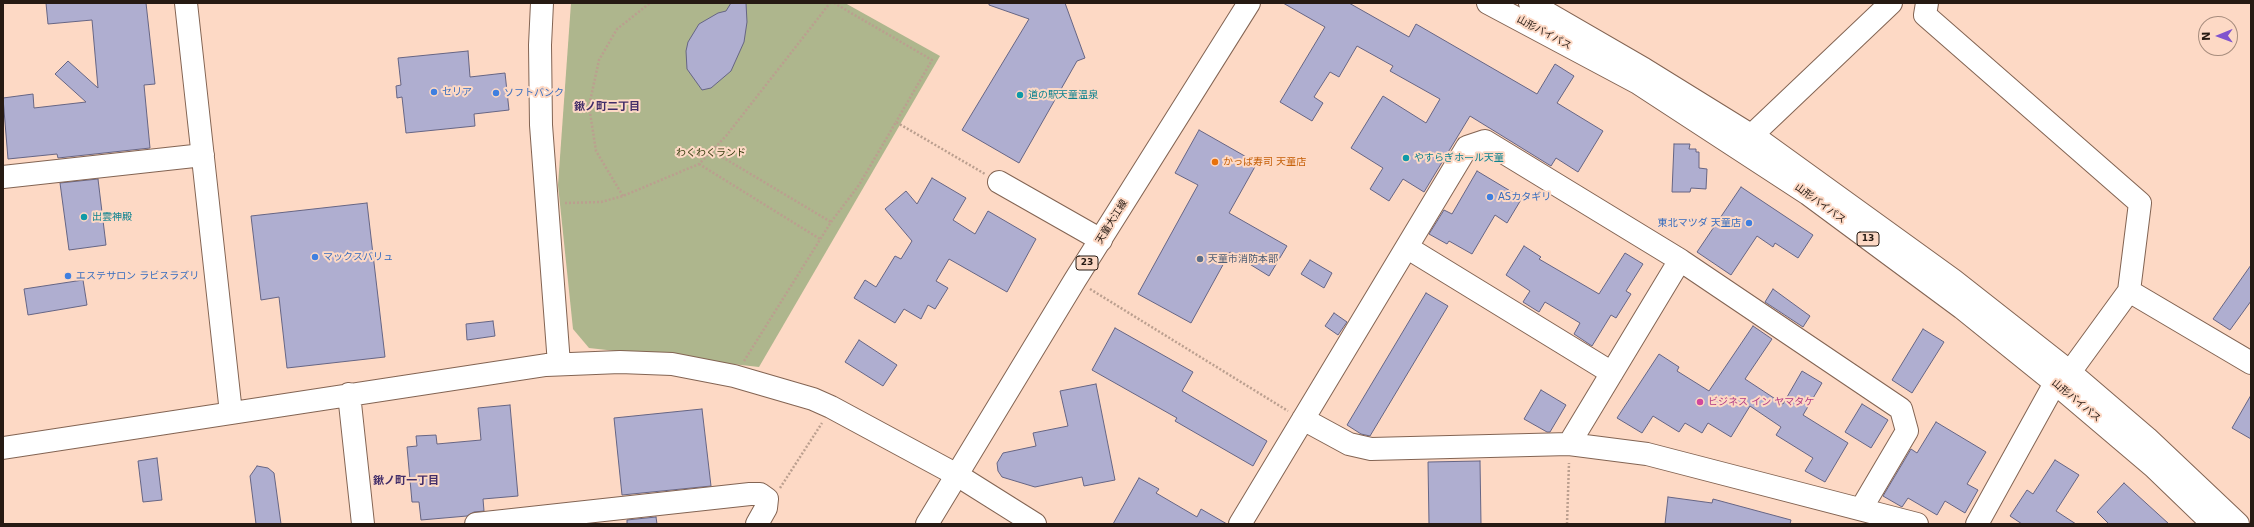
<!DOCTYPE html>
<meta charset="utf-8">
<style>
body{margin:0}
#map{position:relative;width:2254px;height:527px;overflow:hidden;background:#fdd9c5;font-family:"DejaVu Sans",sans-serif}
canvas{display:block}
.frame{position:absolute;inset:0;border:4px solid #261a13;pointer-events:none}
.north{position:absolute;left:2198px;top:16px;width:40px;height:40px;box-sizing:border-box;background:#fdd9c5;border:1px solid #a78d7e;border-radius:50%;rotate:269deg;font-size:11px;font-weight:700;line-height:16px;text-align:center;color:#261a13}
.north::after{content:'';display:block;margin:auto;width:14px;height:18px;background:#8054ce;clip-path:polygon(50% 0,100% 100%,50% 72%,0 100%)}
</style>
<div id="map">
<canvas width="2254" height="527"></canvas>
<div class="frame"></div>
<div class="north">N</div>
</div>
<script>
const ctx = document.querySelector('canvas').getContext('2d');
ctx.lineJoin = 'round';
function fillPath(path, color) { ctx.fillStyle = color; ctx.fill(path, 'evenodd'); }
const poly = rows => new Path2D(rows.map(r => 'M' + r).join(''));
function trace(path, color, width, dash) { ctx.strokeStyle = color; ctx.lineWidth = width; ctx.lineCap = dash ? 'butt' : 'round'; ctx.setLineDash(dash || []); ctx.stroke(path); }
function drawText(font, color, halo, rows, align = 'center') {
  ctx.font = font + ' "DejaVu Sans","Noto Sans JP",sans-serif'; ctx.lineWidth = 4; ctx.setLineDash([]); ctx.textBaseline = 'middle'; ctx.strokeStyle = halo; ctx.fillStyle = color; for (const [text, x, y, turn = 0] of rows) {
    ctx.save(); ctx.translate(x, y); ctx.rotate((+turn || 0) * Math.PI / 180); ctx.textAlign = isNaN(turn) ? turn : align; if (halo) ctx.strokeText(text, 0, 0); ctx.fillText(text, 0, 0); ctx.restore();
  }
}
fillPath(poly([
 [571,3,845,3,940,56,759,367,589,348,573,329,558,185]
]), '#aeb68d');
const building = poly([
 [46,3,146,3,155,84,144,85,150,148,58,158,57,154,8,159,3,98,33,94,34,108,86,102,55,74,68,61,98,88,92,20,48,24,46,3],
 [731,3,746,3,747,22,744,42,731,71,711,88,702,90,687,69,686,51,688,42,699,24,718,13,726,11,731,3],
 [989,3,1065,3,1085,58,1077,61,1019,163,962,130,1029,19,989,5,989,3],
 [1283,3,1349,3,1409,37,1416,24,1537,94,1555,64,1574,76,1557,103,1603,131,1578,172,1556,158,1551,166,1470,116,1424,192,1403,179,1389,201,1370,189,1383,168,1351,148,1383,96,1426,123,1440,99,1390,71,1393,66,1357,46,1339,77,1330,72,1314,97,1323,103,1312,121,1280,102,1325,27,1283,3],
 [468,51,470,77,505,73,509,110,474,114,475,126,406,133,402,97,397,98,396,86,401,85,398,58,468,51],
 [1199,130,1257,163,1229,213,1287,246,1269,276,1230,252,1191,323,1138,294,1198,185,1175,173,1199,130],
 [1674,144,1690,144,1689,149,1696,149,1696,152,1699,152,1699,168,1707,169,1706,189,1691,188,1690,192,1672,192,1674,144],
 [1477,171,1522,198,1507,223,1495,215,1472,254,1449,241,1447,244,1429,234,1444,210,1452,214,1477,171],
 [932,178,966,198,953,220,975,234,988,211,1036,239,1007,292,949,259,936,281,948,288,935,309,928,305,921,319,904,309,895,323,854,298,865,280,876,287,895,256,901,259,912,241,885,209,906,191,917,204,932,178],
 [98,179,106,245,69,250,60,183,98,179],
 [1741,187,1813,235,1798,258,1775,243,1773,247,1757,236,1731,275,1697,252,1741,187],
 [367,203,385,357,287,368,279,297,261,300,251,216,367,203],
 [1524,246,1541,257,1539,259,1599,294,1625,253,1643,264,1626,291,1631,294,1616,318,1611,315,1592,346,1574,334,1580,323,1545,302,1539,312,1523,302,1530,291,1506,275,1524,246],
 [1310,260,1332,273,1324,288,1301,274,1310,260],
 [2251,265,2251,301,2230,330,2213,319,2251,265],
 [83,280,87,305,28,315,24,289,83,280],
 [1773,289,1810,316,1803,327,1765,302,1773,289],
 [1426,293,1448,306,1370,436,1361,434,1347,425,1426,293],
 [1334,313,1347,322,1338,335,1325,326,1334,313],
 [493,321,495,336,467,340,466,324,493,321],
 [1753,326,1772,339,1745,379,1783,404,1802,371,1822,383,1803,415,1848,443,1825,482,1805,471,1813,458,1776,435,1781,427,1750,406,1731,437,1708,423,1702,433,1685,423,1679,432,1653,416,1642,433,1617,418,1659,354,1679,367,1677,371,1709,391,1753,326],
 [1115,328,1193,372,1182,391,1267,441,1253,466,1175,421,1177,418,1092,370,1115,328],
 [1923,329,1944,342,1912,393,1892,380,1923,329],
 [859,340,897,365,883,386,845,362,859,340],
 [1096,384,1115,480,1084,486,1082,477,1035,487,1002,477,998,471,997,463,1003,453,1036,446,1033,433,1068,426,1060,391,1096,384],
 [1541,390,1566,405,1550,432,1547,432,1524,419,1541,390],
 [2251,395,2251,439,2232,428,2251,395],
 [1862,404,1888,420,1871,448,1845,432,1862,404],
 [510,405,518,496,483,499,484,511,474,512,467,516,421,520,419,502,412,502,407,447,417,446,416,436,436,435,437,444,481,440,478,408,510,405],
 [702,409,711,486,622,495,614,418,702,409],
 [1936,422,1986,452,1967,484,1978,490,1965,513,1945,501,1937,515,1908,498,1902,507,1883,496,1911,449,1917,453,1936,422],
 [157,458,162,500,143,502,138,461,157,458],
 [2055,460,2079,475,2056,511,2076,524,2022,524,2010,516,2027,490,2033,494,2055,460],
 [1480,461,1481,524,1429,524,1428,462,1480,461],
 [257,466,268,468,274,473,281,524,256,524,250,476,257,466],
 [1139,478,1159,489,1156,493,1197,517,1201,509,1227,524,1113,524,1139,478],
 [2124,483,2169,524,2109,524,2097,512,2124,483],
 [1668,497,1712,503,1713,499,1791,520,1790,524,1665,524,1668,497],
 [656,517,657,524,627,524,627,520,656,517]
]);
fillPath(building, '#afaed0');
trace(building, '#666584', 1);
const minor = poly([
 [186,3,231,413],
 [542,3,540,45,541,125,559,364],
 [1927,3,1925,15,2140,203,2129,291,2070,372],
 [1751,136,1891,3],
 [3,177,203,155],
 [999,182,1101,240],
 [1408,248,1612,373],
 [2129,291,2251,363],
 [349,394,363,524],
 [1303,419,1349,444,1371,449,1569,444,1647,454,1917,524],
 [1569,444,1680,260],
 [3,448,546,365,620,362,672,364,734,376,813,399,831,407,957,475,1035,524],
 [476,524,750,494,760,494,767,499,766,508,757,524],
 [1240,524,1467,147,1485,141,1680,260,1901,409,1907,431,1861,509],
 [1977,524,2055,383]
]);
const major = poly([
 [927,524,1075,280,1249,3]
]);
const highway = poly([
 [1488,3,1638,83,1808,194,1962,308,2055,383,2154,467,2213,524],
 [1530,3,1644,69,1762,142,1953,280,2070,372,2147,438,2238,524]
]);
trace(minor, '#836453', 24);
trace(major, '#836453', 24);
trace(highway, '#836453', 24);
trace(poly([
 [834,3,932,60,896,122],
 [712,151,831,222],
 [699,164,820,239],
 [623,196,596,151,589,106,599,60,617,29,650,3],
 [565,203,601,202,623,196,699,164,726,136,830,3],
 [1090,289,1288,411],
 [744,361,831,222,859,185,896,122,985,174],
 [780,488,822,423],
 [1567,524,1569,463]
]), '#bb9f8f', 2.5, [2, 2]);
trace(minor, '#fff', 22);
trace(major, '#fff', 22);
trace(highway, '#fff', 22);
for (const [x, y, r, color] of [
 [434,92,4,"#3f7fe0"],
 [496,93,4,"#3f7fe0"],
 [1020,95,4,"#0f9aa8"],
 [1406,158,4,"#0f9aa8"],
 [1215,162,4,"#e8710a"],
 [1490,197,4,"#3f7fe0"],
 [84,217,4,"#0f9aa8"],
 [1749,223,4,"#3f7fe0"],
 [315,257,4,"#3f7fe0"],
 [1200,259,4,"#5c6f8a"],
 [68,276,4,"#3f7fe0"],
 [1700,402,4,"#d1479c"]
]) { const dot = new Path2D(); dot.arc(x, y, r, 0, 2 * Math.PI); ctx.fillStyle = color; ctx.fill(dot); trace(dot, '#fdd9c5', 1.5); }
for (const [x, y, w] of [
 [1868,239,22],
 [1087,263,22]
]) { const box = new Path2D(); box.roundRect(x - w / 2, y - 7, w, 14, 3); ctx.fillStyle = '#fdd9c5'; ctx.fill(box); trace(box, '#261a13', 1); }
drawText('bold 9px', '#261a13', null, [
 ["13",1868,239],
 ["23",1087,263]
]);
drawText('10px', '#261a13', '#fdd9c5', [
 ["山形バイパス",1544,33,28],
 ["山形バイパス",1820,204,36],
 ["天童大江線",1112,222,-58],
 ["山形バイパス",2076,401,40]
]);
drawText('10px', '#366cbe', '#fdd9c5', [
 ["セリア",442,92],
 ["ソフトバンク",504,93],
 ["ASカタギリ",1498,197],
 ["東北マツダ 天童店",1741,223,"right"],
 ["マックスバリュ",323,257],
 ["エステサロン ラビスラズリ",76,276]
], 'left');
drawText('10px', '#0d838f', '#fdd9c5', [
 ["道の駅天童温泉",1028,95],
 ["やすらぎホール天童",1414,158],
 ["出雲神殿",92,217]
], 'left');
drawText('10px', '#363c0e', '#fdd9c5', [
 ["わくわくランド",711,153]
]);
drawText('10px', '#c56008', '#fdd9c5', [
 ["かっぱ寿司 天童店",1223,162]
], 'left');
drawText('10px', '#4e5e75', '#fdd9c5', [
 ["天童市消防本部",1208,259]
], 'left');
drawText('10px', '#b23c85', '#fdd9c5', [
 ["ビジネス イン ヤマタケ",1708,402]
], 'left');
drawText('bold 11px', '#412c68', '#fdd9c5', [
 ["鍬ノ町二丁目",607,107],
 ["鍬ノ町一丁目",406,481]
]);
</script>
